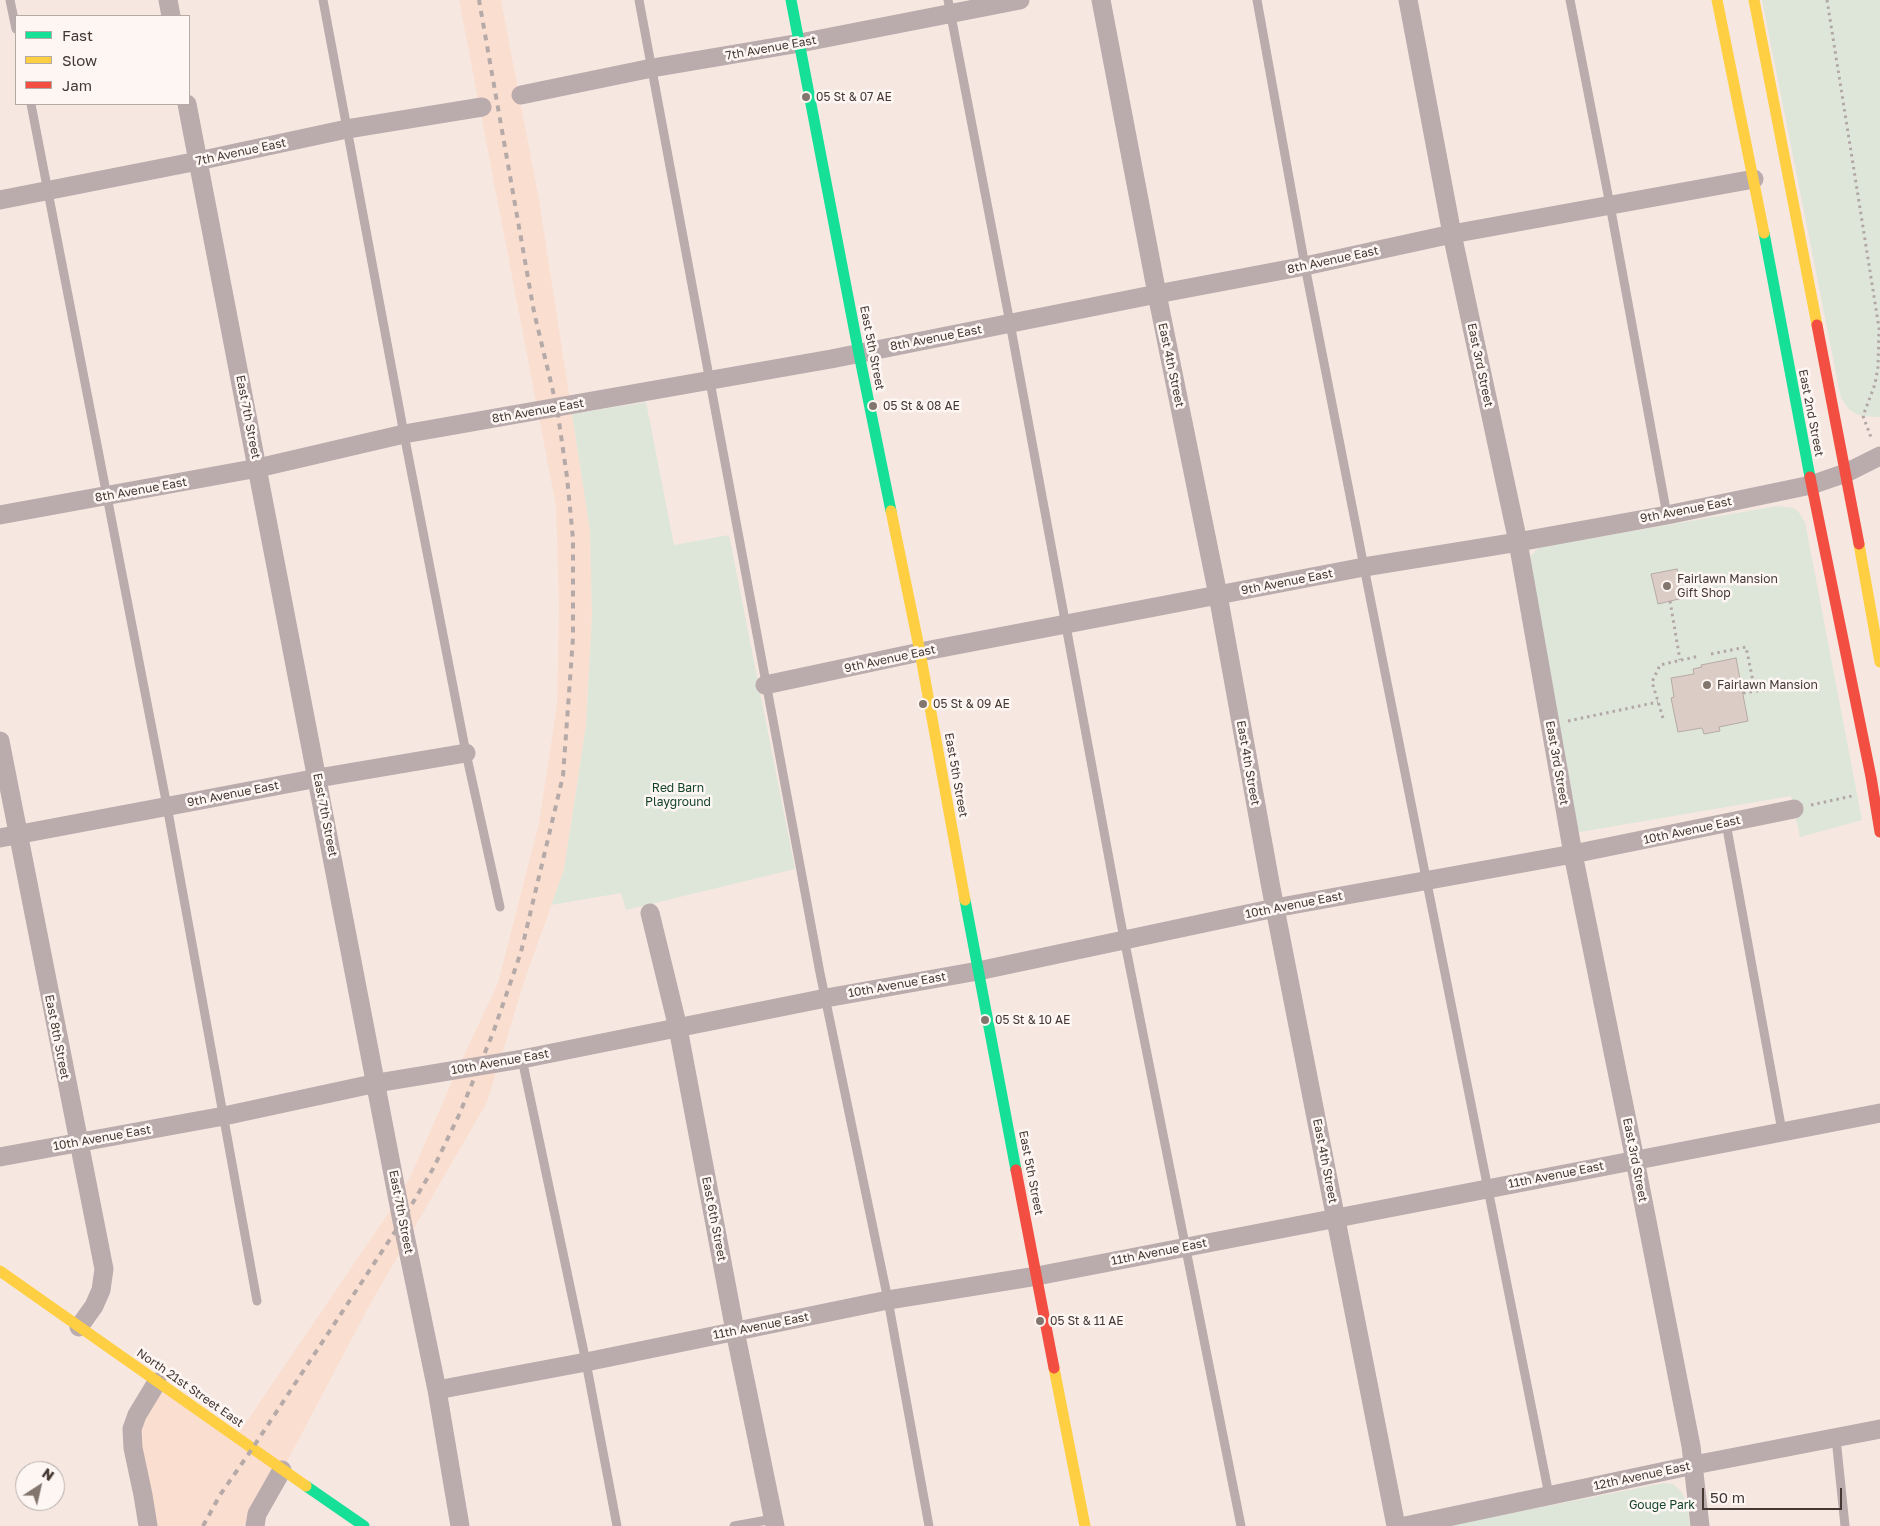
<!DOCTYPE html>
<style>
body{margin:0}
#map{position:relative;width:1880px;height:1526px;overflow:hidden;background:#f6e8e1;font-family:"Golos Text",sans-serif}
canvas{display:block}
.legend{position:absolute;left:15px;top:15px;width:175px;height:90px;box-sizing:border-box;background:#fdf6f3;border:1px solid #b3aaa6;margin:0;padding:6px 9px;list-style:none;font-size:15px;color:#453832}
.legend li{display:flex;align-items:center;gap:10px;height:25px}
.legend b{width:25px;border:1px solid #b3aaa6}
.north{position:absolute;left:15px;top:1461px;width:50px;height:50px;box-sizing:border-box;background:#fdf6f3;border:1px solid #b3aaa6;border-radius:50%;rotate:35deg;font-size:14px;font-weight:700;line-height:20px;text-align:center;color:#453832}
.north::after{content:'';display:block;margin:auto;width:18px;height:22px;background:#83766f;clip-path:polygon(50% 0,100% 100%,50% 72%,0 100%)}
.scale{position:absolute;left:1702px;top:1488px;width:140px;height:22px;box-sizing:border-box;border:2px solid #453832;border-top:0;padding-left:6px;font-size:15px;line-height:18px;white-space:nowrap;color:#453832;-webkit-text-stroke:4px #fdf6f3;paint-order:stroke}
</style>
<div id="map">
<canvas width="1880" height="1526"></canvas>
<ul class="legend">
<li><b style="height:6px;background:#16e098"></b>Fast</li>
<li><b style="height:6px;background:#ffcf43"></b>Slow</li>
<li><b style="height:6px;background:#f24e42"></b>Jam</li>
</ul>
<div class="north">N</div>
<div class="scale">50 m</div>
</div>
<script>
const ctx = document.querySelector('canvas').getContext('2d');
ctx.lineJoin = 'round';
function fillPath(path, color) { ctx.fillStyle = color; ctx.fill(path, 'evenodd'); }
const poly = rows => new Path2D(rows.map(r => 'M' + r).join(''));
function trace(path, color, width, dash) { ctx.strokeStyle = color; ctx.lineWidth = width; ctx.lineCap = dash ? 'butt' : 'round'; ctx.setLineDash(dash || []); ctx.stroke(path); }
function drawText(font, color, halo, rows, align = 'center') {
  ctx.font = font + ' "Golos Text",sans-serif'; ctx.lineWidth = 5; ctx.setLineDash([]); ctx.textBaseline = 'middle'; ctx.strokeStyle = halo; ctx.fillStyle = color; for (const [text, x, y, turn = 0] of rows) {
    ctx.save(); ctx.translate(x, y); ctx.rotate((+turn || 0) * Math.PI / 180); ctx.textAlign = isNaN(turn) ? turn : align; if (halo) ctx.strokeText(text, 0, 0); ctx.fillText(text, 0, 0); ctx.restore();
  }
}
fillPath(poly([
 [459,0,501,0,539,200,590,530,592,616,586,726,564,870,525,979,487,1102,368,1308,290,1456,257,1514,242,1526,148,1526,137,1415,157,1382,236,1437,398,1199,412,1173,457,1070,498,983,539,823,557,705,559,608,556,506]
]), '#faded0');
fillPath(poly([
 [1762,0,1880,0,1880,417,1863,416,1856,414,1848,408,1841,398],
 [646,402,674,545,729,535,795,869,626,910,621,893,551,905,564,870,586,726,592,616,590,530,572,414],
 [1777,506,1793,508,1798,511,1805,522,1862,820,1800,837,1791,796,1580,832,1578,830,1530,566,1531,556,1536,550,1541,547],
 [1664,1483,1673,1484,1681,1491,1687,1503,1690,1526,1446,1526]
]), '#dee6d9');
const building = poly([
 [1677,569,1683,598,1658,604,1651,574,1677,569],
 [1736,658,1748,721,1719,727,1720,731,1704,734,1702,728,1678,732,1671,698,1674,697,1671,678,1694,674,1693,669,1702,667,1701,665,1736,658]
]);
fillPath(building, '#dcccc6');
trace(building, '#b6aba5', 1);
trace(poly([
 [1827,0,1879,328,1878,367,1875,384,1863,416,1872,440],
 [1670,601,1680,660],
 [1711,654,1746,647,1755,691],
 [1743,693,1779,688],
 [1663,718,1652,682,1660,665,1699,656],
 [1568,721,1658,702],
 [1811,805,1852,796]
]), '#b2a7a6', 3, [2.5, 4]);
trace(poly([
 [10,0,16,29],
 [323,0,404,434,466,753,500,907],
 [639,0,820,973,888,1300,929,1526],
 [948,0,1010,323,1120,918,1241,1526],
 [1257,0,1305,266,1364,567,1549,1495],
 [1570,0,1610,205,1667,515],
 [31,104,167,806,257,1301],
 [1726,823,1782,1131],
 [522,1059,586,1362,617,1526],
 [1836,1438,1845,1526],
 [734,1526,773,1519]
]), '#baabac', 9);
trace(poly([
 [168,0,171,16],
 [1101,0,1157,294,1218,595,1271,888,1396,1526],
 [1408,0,1452,234,1518,542,1573,854,1635,1160,1691,1446,1700,1526],
 [521,95,652,68,800,43,1020,0],
 [187,104,402,1221,437,1390,460,1526],
 [0,200,198,161,347,129,482,107],
 [0,515,258,468,404,434,831,359,1157,294,1305,266,1452,234,1754,179],
 [765,685,920,652,1364,567,1518,542,1667,515,1811,485,1846,473,1880,456],
 [0,741,104,1269,101,1290,94,1306,79,1327],
 [0,838,318,778,466,753],
 [650,913,678,1028,735,1331,775,1526],
 [0,1157,224,1116,377,1083,522,1059,826,998,978,971,1275,908,1573,854,1794,809],
 [437,1390,586,1362,888,1300,1037,1276,1880,1113],
 [148,1526,143,1495,133,1448,132,1429,137,1415,157,1382],
 [255,1526,257,1514,282,1470],
 [1405,1526,1694,1465,1880,1429]
]), '#baabac', 19);
trace(poly([
 [791,0,859,354,891,511],
 [1764,233,1810,477],
 [965,900,1016,1170],
 [306,1486,364,1526]
]), '#16e098', 11);
trace(poly([
 [1717,0,1764,233],
 [1754,0,1817,325],
 [891,511,920,652,965,900],
 [1859,544,1880,662],
 [0,1271,306,1486],
 [1054,1368,1085,1526]
]), '#ffcf43', 11);
trace(poly([
 [1817,325,1859,544],
 [1810,477,1871,777,1880,832],
 [1016,1170,1054,1368]
]), '#f24e42', 11);
trace(poly([
 [203,1526,220,1495,252,1449,402,1221,434,1167,459,1115,493,1033,521,952,563,776,573,638,573,539,567,477,557,408,534,312,479,0]
]), '#b5aaa8', 4, [6, 6]);
for (const [x, y, r, color] of [
 [806,97,5,"#83766f"],
 [873,406,5,"#83766f"],
 [1667,586,5,"#83766f"],
 [1707,685,5,"#83766f"],
 [923,704,5,"#83766f"],
 [985,1020,5,"#83766f"],
 [1040,1321,5,"#83766f"]
]) { const dot = new Path2D(); dot.arc(x, y, r, 0, 2 * Math.PI); ctx.fillStyle = color; ctx.fill(dot); trace(dot, '#fdf6f3', 2); }
drawText('12px', '#453832', '#fdf6f3', [
 ["7th Avenue East",771,48,-10],
 ["7th Avenue East",241,152,-12],
 ["8th Avenue East",1333,260,-12],
 ["8th Avenue East",936,338,-11],
 ["East 5th Street",872,348,79],
 ["East 4th Street",1171,365,78],
 ["East 3rd Street",1480,365,78],
 ["8th Avenue East",538,411,-10],
 ["East 2nd Street",1811,413,79],
 ["East 7th Street",248,417,79],
 ["8th Avenue East",141,490,-10],
 ["9th Avenue East",1686,510,-11],
 ["9th Avenue East",1287,582,-11],
 ["9th Avenue East",890,659,-12],
 ["East 4th Street",1248,763,80],
 ["East 3rd Street",1557,763,80],
 ["East 5th Street",956,775,80],
 ["9th Avenue East",233,794,-11],
 ["East 7th Street",325,815,79],
 ["10th Avenue East",1692,830,-12],
 ["10th Avenue East",1294,905,-11],
 ["10th Avenue East",897,985,-10],
 ["East 8th Street",57,1037,79],
 ["10th Avenue East",500,1062,-10],
 ["10th Avenue East",102,1138,-10],
 ["East 3rd Street",1635,1160,79],
 ["East 4th Street",1325,1161,79],
 ["East 5th Street",1031,1173,79],
 ["11th Avenue East",1556,1175,-11],
 ["East 7th Street",401,1212,79],
 ["East 6th Street",714,1219,79],
 ["11th Avenue East",1159,1252,-11],
 ["11th Avenue East",761,1326,-11],
 ["North 21st Street East",190,1388,35],
 ["12th Avenue East",1642,1476,-12]
]);
drawText('12px', '#453832', '#fdf6f3', [
 ["05 St & 07 AE",816,97],
 ["05 St & 08 AE",883,406],
 ["Fairlawn Mansion",1677,579],
 ["Gift Shop",1677,593],
 ["Fairlawn Mansion",1717,685],
 ["05 St & 09 AE",933,704],
 ["05 St & 10 AE",995,1020],
 ["05 St & 11 AE",1050,1321]
], 'left');
drawText('12px', '#134327', '#fdf6f3', [
 ["Red Barn",678,788],
 ["Playground",678,802],
 ["Gouge Park",1662,1505]
]);
</script>
